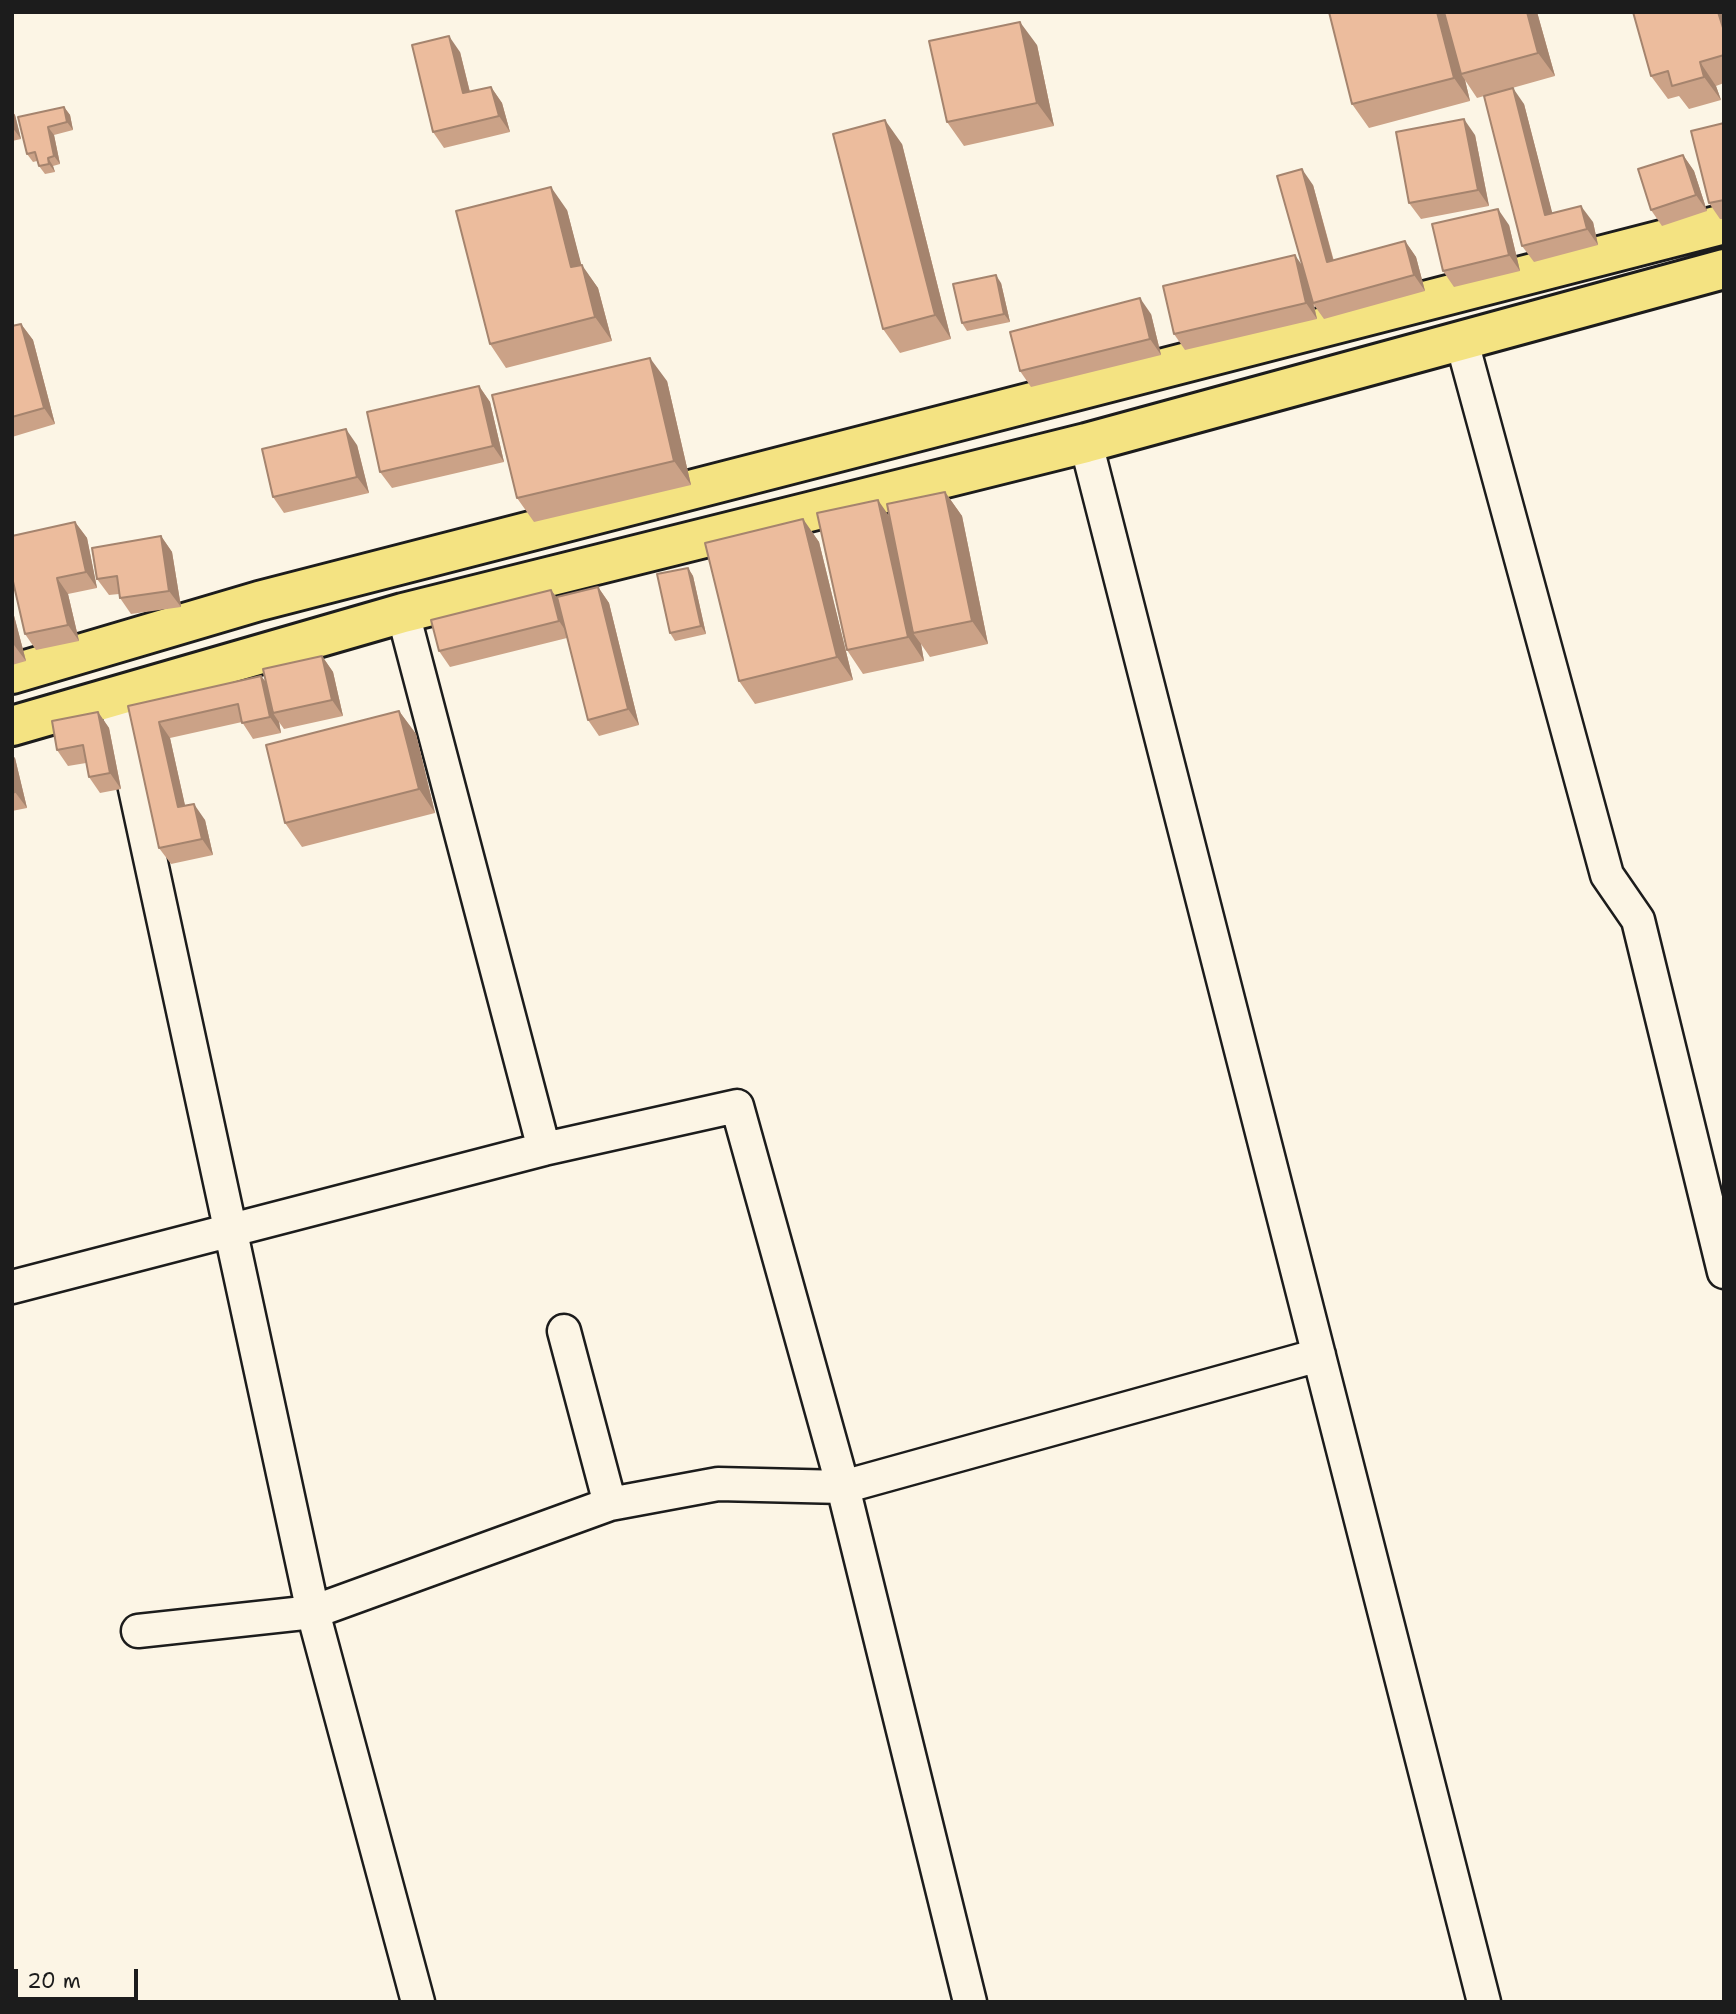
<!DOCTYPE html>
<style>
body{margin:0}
#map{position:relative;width:1736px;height:2014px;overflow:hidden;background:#fcf5e5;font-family:"Shantell Sans",sans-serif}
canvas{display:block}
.frame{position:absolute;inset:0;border:14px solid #1c1c1c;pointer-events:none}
.scale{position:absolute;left:14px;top:1969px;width:124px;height:32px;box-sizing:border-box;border:4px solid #1c1c1c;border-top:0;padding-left:9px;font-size:21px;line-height:24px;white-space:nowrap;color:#1c1c1c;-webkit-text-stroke:5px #fcf5e5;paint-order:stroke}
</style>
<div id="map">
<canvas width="1736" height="2014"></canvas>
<div class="frame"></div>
<div class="scale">20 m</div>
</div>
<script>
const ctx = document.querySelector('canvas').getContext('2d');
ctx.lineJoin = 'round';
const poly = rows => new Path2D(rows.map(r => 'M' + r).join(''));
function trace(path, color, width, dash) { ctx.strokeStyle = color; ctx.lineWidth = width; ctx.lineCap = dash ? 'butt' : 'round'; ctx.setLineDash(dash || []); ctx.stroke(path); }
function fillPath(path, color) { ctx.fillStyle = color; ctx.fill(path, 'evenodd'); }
const minor = poly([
 [1462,342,1607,875,1638,920,1724,1272],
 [1086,443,1484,2002],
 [403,613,544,1149],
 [115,696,313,1612,418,2002],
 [12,1287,544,1149,737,1106,843,1487,970,2002],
 [564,1331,610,1504],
 [138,1631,313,1612,610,1504,718,1484,843,1487,1319,1355]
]);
const primary = poly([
 [12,674,259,601,1724,224],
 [12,726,403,613,1086,443,1724,269]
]);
trace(minor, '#1c1c1c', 37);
trace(primary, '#1c1c1c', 44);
trace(minor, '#fcf5e5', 32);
trace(primary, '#f4e382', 38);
fillPath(poly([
 [1329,12,1537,12,1555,76,1498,92,1524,104,1552,213,1593,222,1598,245,1534,262,1522,246,1484,96,1477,98,1465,80,1470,101,1369,128,1352,104],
 [1724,12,1724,83,1716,86,1721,100,1689,109,1679,96,1668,99,1651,76],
 [1037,45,1054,126,964,146,947,122],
 [460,52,470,92,491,87,502,103,510,132,444,148,433,132],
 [64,107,70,115,73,130,54,135,60,164,53,166,55,172,45,174,39,166,37,161,33,162,27,154],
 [12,111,15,115,21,139,12,141],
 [1724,123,1724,219,1720,219,1709,203],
 [1475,135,1489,206,1421,219,1409,203],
 [902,144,951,339,900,353,883,329],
 [1683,155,1694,171,1707,211,1662,226,1651,210],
 [1313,185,1334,261,1405,241,1416,257,1425,291,1324,319,1314,305,1317,319,1185,350,1174,334,1302,266],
 [567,210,581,265,598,288,612,341,506,368,490,344],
 [1509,225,1520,271,1454,287,1443,271],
 [1001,283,1010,322,967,331,962,323],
 [1151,314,1161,355,1031,387,1020,371],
 [21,324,33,340,55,424,12,437,12,326],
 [667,381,691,485,534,522,517,498],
 [479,386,490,402,504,462,392,488,380,472],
 [357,445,369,493,284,513,273,497],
 [945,492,962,516,988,644,930,657,921,644,924,661,863,674,847,650,889,516],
 [803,519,819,542,853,680,755,704,739,681],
 [75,522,87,538,97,588,68,594,79,641,36,650,25,634],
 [161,536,172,552,181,607,131,614,120,598,119,594,109,595,97,579],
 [688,568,693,576,706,634,675,641,670,633],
 [598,587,609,603,639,725,599,736,588,720,567,638,450,667,439,651,551,590,558,599],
 [12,608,26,661,12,665],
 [322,656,333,672,343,716,284,729,279,722,281,733,253,739,242,722,170,738,185,806,205,820,213,855,171,864,159,848,128,706,261,676,266,682],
 [399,711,416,734,435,813,302,847,285,823],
 [98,712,109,728,121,789,100,793,89,777,86,763,68,766,57,750],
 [12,755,15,758,27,808,12,811]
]), '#cba287');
fillPath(poly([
 [1437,12,1447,12,1461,74,1465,80,1470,101,1454,78],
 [1527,12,1537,12,1555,76,1538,53],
 [1718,12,1724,12,1724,31],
 [1020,22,1037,45,1054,126,1037,103],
 [449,36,460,52,474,109,463,93],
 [1700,62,1716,86,1721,100,1704,77],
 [491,87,502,103,510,132,499,116],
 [1513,88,1524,104,1557,231,1545,215],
 [64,107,70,115,73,130,67,122],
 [12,111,15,115,21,139,12,127],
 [1464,119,1475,135,1489,206,1478,190],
 [885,120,902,144,951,339,935,315],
 [48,127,54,135,60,164,54,156],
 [1683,155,1694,171,1707,211,1696,195],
 [48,158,53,166,55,172,49,164],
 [1302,169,1313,185,1338,278,1327,262],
 [551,187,567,210,588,290,571,267],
 [1581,206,1593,222,1598,245,1587,229],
 [1498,209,1509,225,1520,271,1509,255],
 [1405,241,1416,257,1425,291,1414,275],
 [1295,255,1306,271,1313,303,1317,319,1306,303],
 [582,265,598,288,612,341,595,317],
 [996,275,1001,283,1010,322,1004,314],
 [1140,298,1151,314,1161,355,1150,339],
 [21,324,33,340,55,424,44,408],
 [650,358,667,381,691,485,674,461],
 [479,386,490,402,504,462,493,446],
 [346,429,357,445,369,493,357,477],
 [945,492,962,516,988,644,972,621],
 [878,500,894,523,913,633,921,644,924,661,908,637],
 [803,519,819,542,853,680,837,657],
 [75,522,87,538,97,588,86,572],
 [161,536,172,552,181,607,169,591],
 [688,568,693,576,706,634,701,626],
 [57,578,68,594,79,641,68,625],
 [598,587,609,603,639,725,628,709],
 [551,590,563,606,570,637,559,621],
 [12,608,26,661,14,645,12,636],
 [322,656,333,672,343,716,332,700],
 [261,676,273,692,273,713,279,722,281,733,270,717],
 [399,711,416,734,435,813,419,789],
 [98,712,109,728,121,789,110,773],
 [159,722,170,738,189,823,178,807],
 [12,755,15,758,27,808,15,792,12,779],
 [194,804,205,820,213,855,202,839]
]), '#a5846e');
const building = poly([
 [1329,12,1437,12,1454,78,1352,104,1329,12],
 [1444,12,1527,12,1538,53,1461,74,1444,12],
 [1633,12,1718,12,1724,31,1724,55,1700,62,1704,77,1672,86,1668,71,1651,76,1633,12],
 [1020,22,1037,103,947,122,929,41,1020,22],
 [449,36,463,93,491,87,499,116,433,132,412,45,449,36],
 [1513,88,1545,215,1581,206,1587,229,1522,246,1484,96,1513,88],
 [64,107,67,122,48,127,54,156,48,158,49,164,39,166,35,152,27,154,18,117,64,107],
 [1464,119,1478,190,1409,203,1396,132,1464,119],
 [885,120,935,315,883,329,833,134,885,120],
 [1724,123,1724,200,1709,203,1691,131,1724,123],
 [1683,155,1696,195,1651,210,1638,169,1683,155],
 [1302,169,1327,262,1405,241,1414,275,1313,303,1277,176,1302,169],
 [551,187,571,267,582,265,595,317,490,344,456,211,551,187],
 [1498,209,1509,255,1443,271,1432,224,1498,209],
 [1295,255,1306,303,1174,334,1163,286,1295,255],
 [996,275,1004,314,962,323,953,284,996,275],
 [1140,298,1150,339,1020,371,1010,332,1140,298],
 [21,324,44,408,12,417,12,326,21,324],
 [650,358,674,461,517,498,492,395,650,358],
 [479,386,493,446,380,472,367,412,479,386],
 [346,429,357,477,273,497,262,449,346,429],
 [945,492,972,621,913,633,887,504,945,492],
 [878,500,908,637,847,650,817,513,878,500],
 [803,519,837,657,739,681,705,543,803,519],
 [75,522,86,572,57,578,68,625,25,634,12,577,12,536,75,522],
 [161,536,169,591,120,598,117,576,97,579,92,548,161,536],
 [688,568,701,626,670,633,657,574,688,568],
 [598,587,628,709,588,720,557,597,598,587],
 [551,590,559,621,439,651,431,620,551,590],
 [322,656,332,700,273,713,263,669,322,656],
 [261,676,270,717,242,723,238,704,159,722,178,807,194,804,202,839,159,848,128,706,261,676],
 [399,711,419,789,285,823,266,745,399,711],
 [98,712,110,773,89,777,83,745,57,750,52,721,98,712],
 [12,779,15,792,12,793,12,779]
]);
fillPath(building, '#ecbc9d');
trace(building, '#a5846e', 2);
</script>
